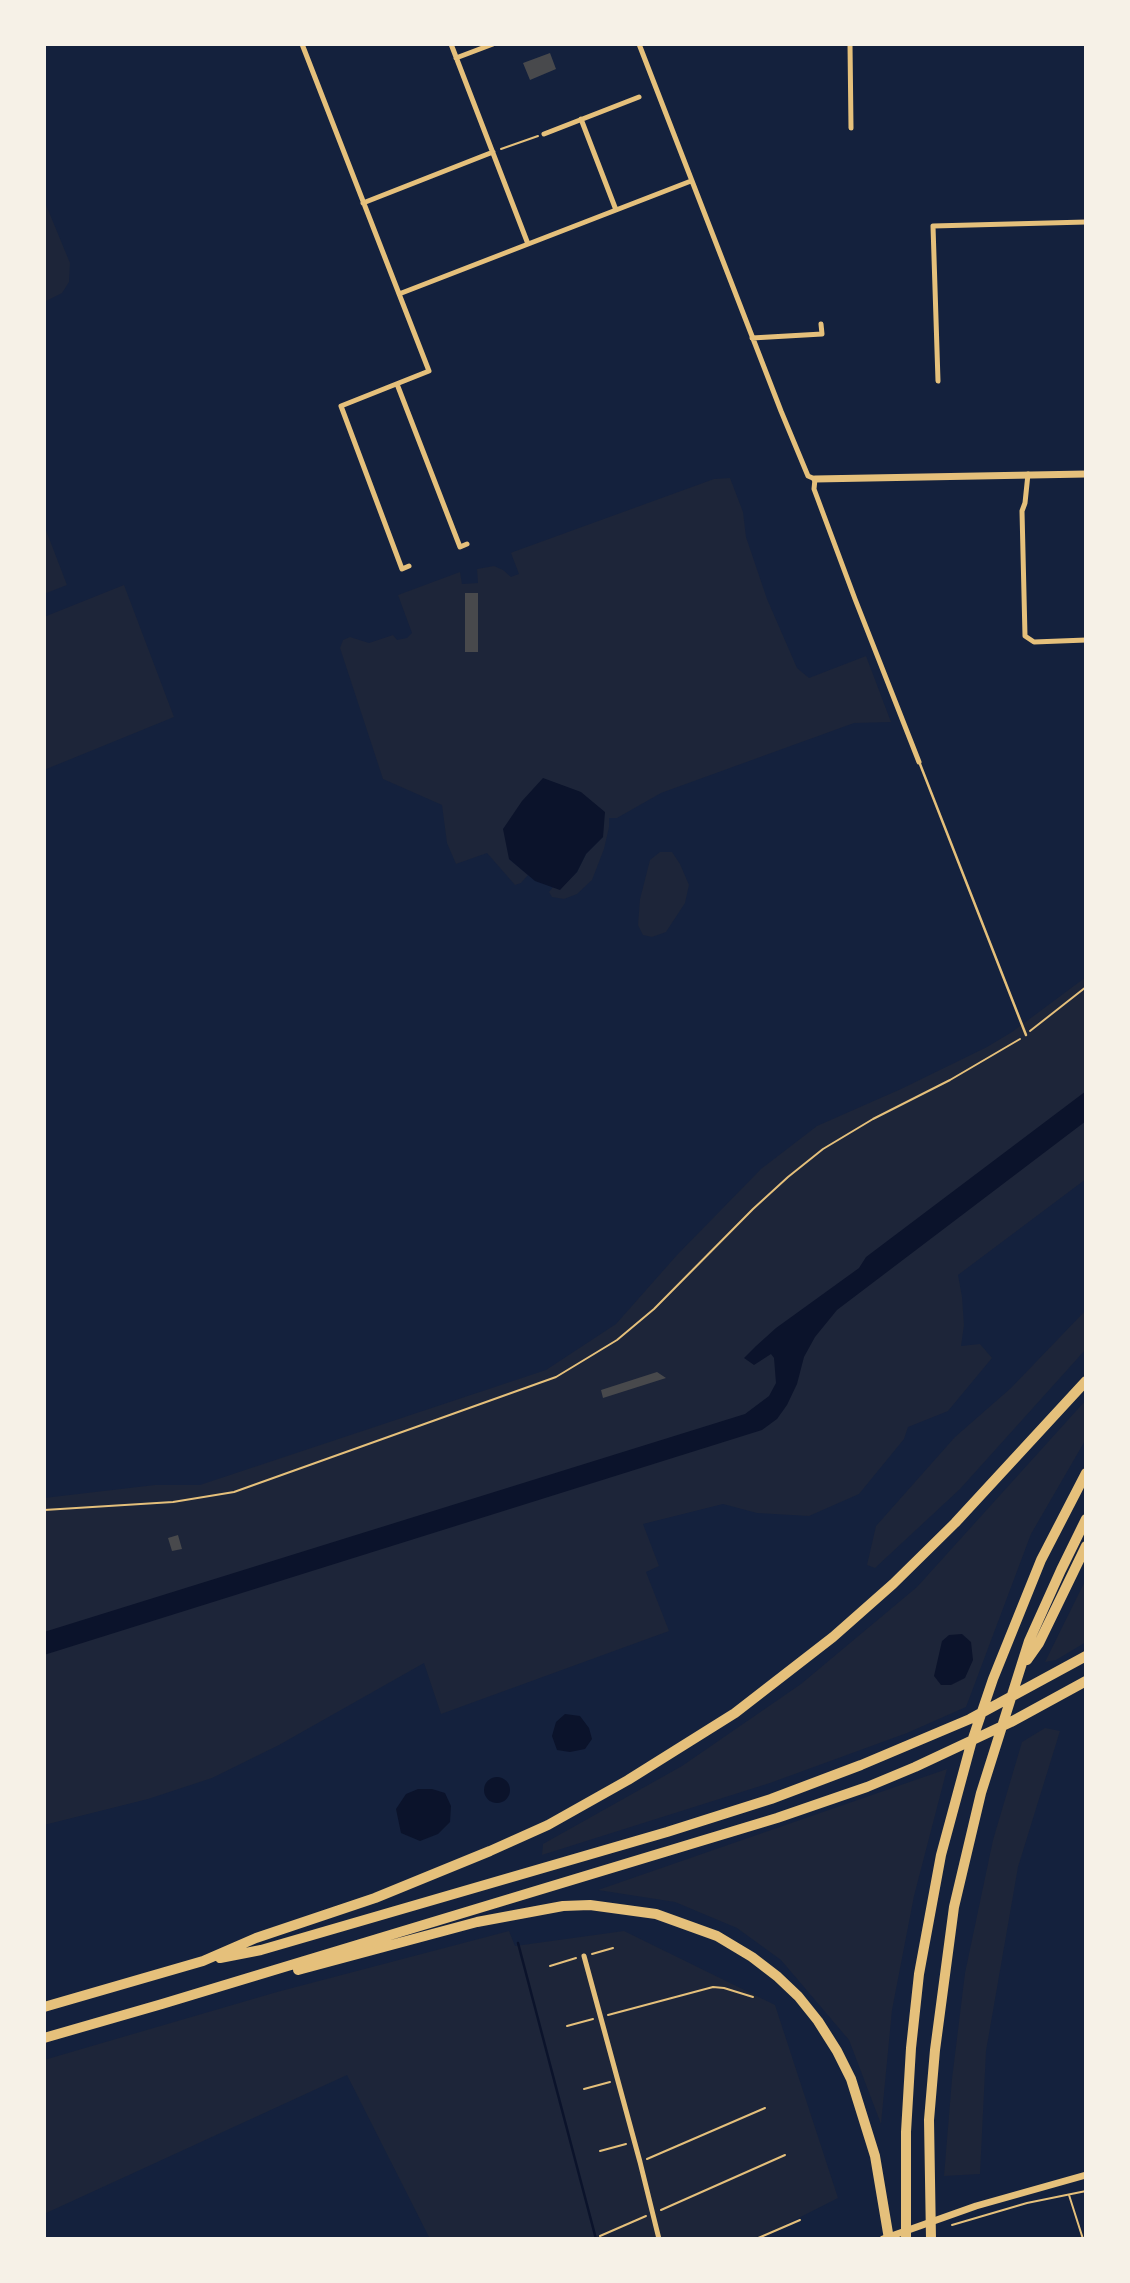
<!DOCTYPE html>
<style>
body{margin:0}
#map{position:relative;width:1130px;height:2283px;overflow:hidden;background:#14213d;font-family:Overpass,sans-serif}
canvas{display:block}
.frame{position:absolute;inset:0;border:46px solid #f6f1e7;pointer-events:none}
</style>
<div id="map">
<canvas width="1130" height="2283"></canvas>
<div class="frame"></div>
</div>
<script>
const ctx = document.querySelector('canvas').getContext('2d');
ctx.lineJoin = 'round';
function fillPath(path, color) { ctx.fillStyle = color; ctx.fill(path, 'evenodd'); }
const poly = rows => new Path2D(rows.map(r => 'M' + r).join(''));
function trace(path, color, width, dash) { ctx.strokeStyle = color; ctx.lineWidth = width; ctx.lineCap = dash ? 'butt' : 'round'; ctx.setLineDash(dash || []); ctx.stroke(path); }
fillPath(poly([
 [44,200,70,263,69,282,62,293,44,302],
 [730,478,743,512,746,537,767,599,797,668,809,678,866,656,891,722,854,723,661,793,617,818,609,818,609,827,604,849,592,880,577,894,564,899,552,897,549,892,553,887,560,889,577,872,586,854,603,837,509,859,528,875,521,883,515,885,487,853,456,864,447,843,442,805,383,779,340,648,343,640,350,637,369,643,393,635,397,640,407,638,412,633,398,595,460,572,462,584,478,583,477,569,494,566,503,570,511,577,516,575,519,574,511,553,513,552,714,479],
 [44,525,67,585,44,594],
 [124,585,174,717,44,770,44,617],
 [660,852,672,852,680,864,689,885,685,903,666,932,652,937,643,935,638,925,640,899,650,860],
 [1086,977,1086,1179,958,1275,962,1297,964,1325,961,1346,980,1344,992,1358,948,1411,908,1427,904,1439,859,1494,809,1516,757,1513,723,1504,643,1524,659,1566,646,1572,669,1631,441,1714,424,1663,279,1745,212,1778,148,1799,44,1825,44,1498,155,1485,200,1485,546,1370,616,1324,677,1255,761,1169,817,1126,901,1089,987,1047,1012,1032],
 [1086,1310,1086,1349,960,1489,875,1568,867,1565,876,1526,955,1437,1011,1388],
 [1086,1400,1086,1439,1031,1534,966,1707,907,1733,770,1783,542,1855,543,1844,682,1766,801,1684,917,1587],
 [1086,1579,1086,1642,1056,1660,1045,1662],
 [1045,1728,1060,1731,1018,1867,986,2051,980,2174,944,2176,952,2079,965,1973,993,1840,1022,1742],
 [947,1769,914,1896,892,2010,881,2124,849,2040,781,1960,737,1928,675,1902,598,1890],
 [509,1931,515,1946,624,1931,775,2005,838,2198,757,2239,430,2239,347,2075,44,2214,44,2060,277,1992]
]), '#1d2539');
fillPath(poly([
 [543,778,581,792,605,812,603,837,586,854,577,872,560,890,535,881,509,859,503,829,522,801],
 [1086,1091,1086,1121,837,1310,815,1337,804,1357,797,1384,787,1405,777,1419,762,1430,44,1655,44,1632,745,1414,769,1396,776,1383,774,1358,771,1354,754,1365,744,1358,756,1346,776,1328,859,1268,866,1257],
 [962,1634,971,1642,973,1660,965,1678,951,1685,941,1685,934,1676,942,1641,949,1635],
 [565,1714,580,1716,589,1728,592,1739,585,1749,570,1752,557,1750,552,1736,556,1722],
 '484 1790a13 13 0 1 1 26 0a13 13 0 1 1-26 0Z',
 [418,1789,432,1789,445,1793,451,1806,450,1822,438,1834,420,1841,401,1833,396,1809,406,1794]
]), '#0b132b');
trace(poly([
 [518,1943,596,2239]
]), '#0b132b', 2.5);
fillPath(poly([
 [550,53,556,69,530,80,523,63],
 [465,593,478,593,478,652,465,652],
 [657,1372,666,1378,603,1398,601,1390],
 [178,1535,182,1549,172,1551,168,1538]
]), '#48494c');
trace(poly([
 [501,149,538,136],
 [1030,1031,1086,987],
 [44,1510,173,1502,234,1492,556,1377,617,1340,654,1309,753,1209,788,1177,823,1149,873,1119,950,1080,1020,1039],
 [592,1954,613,1948],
 [550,1966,576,1958],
 [608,2015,713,1987,724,1988,753,1997],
 [567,2026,593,2019],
 [584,2089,610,2082],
 [600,2151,626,2144],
 [647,2159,765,2108],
 [1069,2195,1083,2239],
 [661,2210,785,2155],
 [952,2225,1027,2203,1086,2191],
 [600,2236,646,2216],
 [756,2239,800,2220]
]), '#e5c07b', 2);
trace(poly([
 [920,764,1026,1035]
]), '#e5c07b', 2.5);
trace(poly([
 [302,44,429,371,341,406,402,569,409,566],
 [451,44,528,244],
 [639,44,781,411,808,476,815,479,814,489,855,599,919,762],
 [850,44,851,128],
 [456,58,493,44],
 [581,119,616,210],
 [544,134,639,97],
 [363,203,493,152],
 [399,294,691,181],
 [752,338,822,334,821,324],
 [938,381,933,226,1086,222],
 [397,384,460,547,467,544],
 [1028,474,1025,503,1022,511,1025,636,1034,642,1086,640],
 [584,1956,640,2162,659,2239]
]), '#e5c07b', 5);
trace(poly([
 [815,479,1086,474],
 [883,2239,976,2206,1086,2175]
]), '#e5c07b', 7);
trace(poly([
 [1027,1660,1039,1643,1086,1546],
 [220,1958,261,1950,667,1832,771,1799,861,1765,970,1719,1086,1656],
 [298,1970,477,1922,563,1906,590,1905,656,1914,717,1936,752,1957,778,1977,798,1996,818,2021,837,2051,851,2079,875,2156,889,2239],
 [44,2007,203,1961,256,1938,375,1898,490,1851,548,1825,628,1780,735,1713,833,1637,893,1584,955,1523,1086,1381],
 [44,2038,162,2004,777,1818,867,1787,915,1767,1011,1722,1086,1681],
 [906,2239,906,2132,911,2048,919,1974,941,1855,971,1744,993,1679,1041,1560,1086,1473],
 [931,2239,929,2120,935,2050,954,1907,981,1793,1029,1641,1061,1570,1086,1519]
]), '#e5c07b', 10);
</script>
